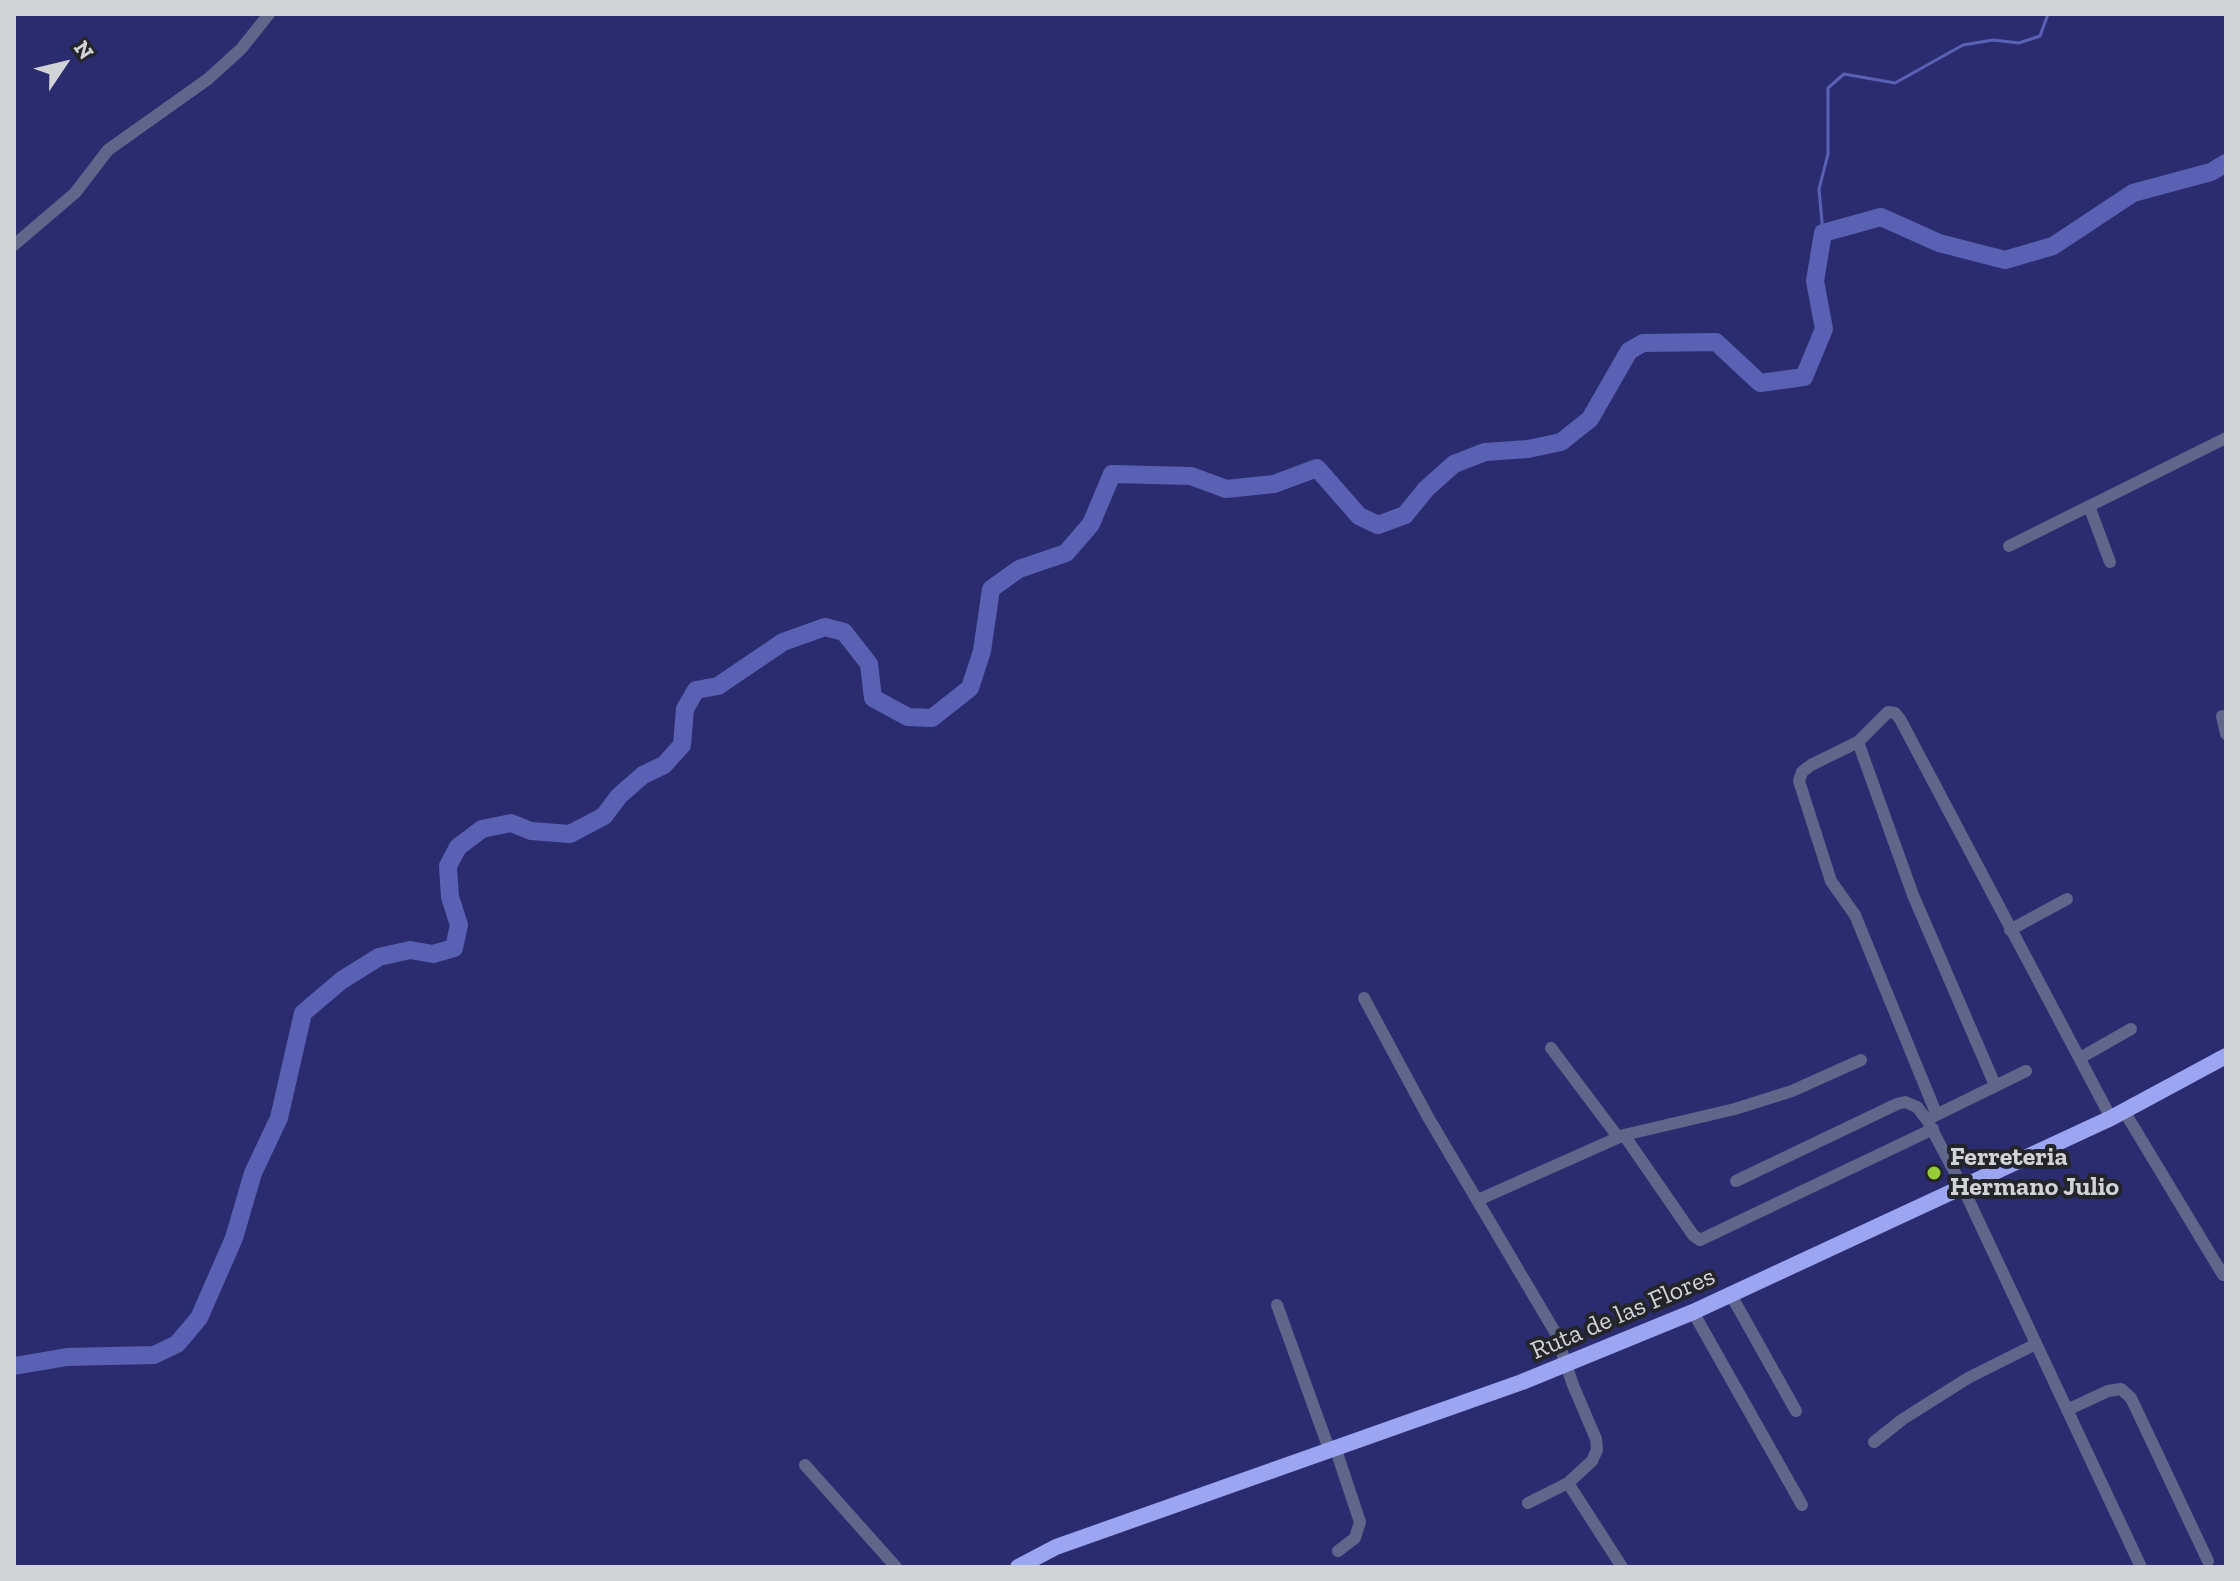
<!DOCTYPE html>
<style>
body{margin:0}
#map{position:relative;width:2240px;height:1581px;overflow:hidden;background:#24252b;font-family:"Zilla Slab",serif}
canvas{display:block}
.frame{position:absolute;inset:0;border:16px solid #d2d3d7;pointer-events:none}
.north{position:absolute;left:24px;top:24px;width:80px;height:80px;-webkit-text-stroke:6px #24252b;paint-order:stroke;rotate:55deg;font-size:22px;font-weight:700;line-height:32px;text-align:center;color:#d2d3d7}
.north::after{content:'';display:block;margin:auto;width:28px;height:36px;background:#d2d3d7;clip-path:polygon(50% 0,100% 100%,50% 72%,0 100%)}
</style>
<div id="map">
<canvas width="2240" height="1581"></canvas>
<div class="frame"></div>
<div class="north">N</div>
</div>
<script>
const ctx = document.querySelector('canvas').getContext('2d');
ctx.lineJoin = 'round';
function fillPath(path, color) { ctx.fillStyle = color; ctx.fill(path, 'evenodd'); }
const poly = rows => new Path2D(rows.map(r => 'M' + r).join(''));
function trace(path, color, width, dash) { ctx.strokeStyle = color; ctx.lineWidth = width; ctx.lineCap = dash ? 'butt' : 'round'; ctx.setLineDash(dash || []); ctx.stroke(path); }
function drawText(font, color, halo, rows, align = 'center') {
  ctx.font = font + ' "Zilla Slab",serif'; ctx.lineWidth = 8; ctx.setLineDash([]); ctx.textBaseline = 'middle'; ctx.strokeStyle = halo; ctx.fillStyle = color; for (const [text, x, y, turn = 0] of rows) {
    ctx.save(); ctx.translate(x, y); ctx.rotate((+turn || 0) * Math.PI / 180); ctx.textAlign = isNaN(turn) ? turn : align; if (halo) ctx.strokeText(text, 0, 0); ctx.fillText(text, 0, 0); ctx.restore();
  }
}
fillPath(poly([
 [14,14,2226,14,2226,1567,14,1567]
]), '#2b2c70');
trace(poly([
 [1823,233,1819,189,1828,154,1828,88,1844,74,1895,83,1963,45,1993,40,2019,43,2040,36,2048,14]
]), '#5a61b4', 3);
trace(poly([
 [14,1366,67,1357,154,1355,177,1344,199,1318,234,1238,253,1173,279,1118,303,1013,342,980,379,957,410,950,433,954,454,948,459,925,450,897,448,866,458,847,482,829,511,823,531,831,570,834,604,816,619,796,643,775,664,765,682,745,685,709,696,690,718,686,783,642,825,627,844,632,869,664,873,698,908,717,932,718,970,688,982,651,991,589,1019,569,1066,553,1091,524,1112,474,1191,476,1226,489,1274,484,1317,468,1359,516,1378,525,1405,515,1426,489,1454,464,1485,452,1528,449,1561,442,1590,419,1629,351,1643,343,1716,342,1760,383,1804,377,1824,329,1815,281,1823,233,1881,217,1939,243,2005,260,2053,246,2133,193,2211,172,2226,163]
]), '#5a61b4', 18);
trace(poly([
 [14,245,75,193,108,150,208,79,241,49,269,14],
 [2089,506,2110,562],
 [2009,546,2226,438],
 [2222,716,2226,734],
 [1858,742,1913,895,1995,1085],
 [2010,930,2067,899],
 [1364,998,1428,1117,1555,1332,1573,1385,1596,1439,1597,1450,1592,1461,1568,1483,1528,1503],
 [1551,1048,1618,1137],
 [2080,1058,2131,1029],
 [2124,1111,2223,1275],
 [1936,1113,1855,915,1831,881,1799,781,1802,772,1811,765,1858,742,1888,712,1895,713,1900,719,2111,1118],
 [1930,1118,2026,1071],
 [1624,1135,1735,1109,1792,1091,1861,1060],
 [1736,1181,1897,1104,1905,1102,1917,1107,1927,1120,1963,1188,2141,1567],
 [1478,1200,1624,1135,1693,1235,1700,1240,1933,1129],
 [1731,1295,1796,1411],
 [1277,1305,1329,1449],
 [1693,1312,1802,1505],
 [2067,1410,2108,1391,2121,1389,2131,1398,2208,1561],
 [1874,1442,1903,1419,1968,1378,2036,1344],
 [1335,1447,1360,1522,1355,1538,1338,1551],
 [805,1465,896,1567],
 [1568,1483,1622,1567]
]), '#60658a', 12);
trace(poly([
 [1018,1567,1056,1547,1522,1382,1693,1312,2111,1118,2226,1056]
]), '#9ba5f1', 16);
for (const [x, y, r, color] of [
 [1934,1173,8,"#96cc39"]
]) { const dot = new Path2D(); dot.arc(x, y, r, 0, 2 * Math.PI); ctx.fillStyle = color; ctx.fill(dot); trace(dot, '#24252b', 3); }
drawText('bold 26px', '#d2d3d7', '#24252b', [
 ["Ferreteria",1950,1158],
 ["Hermano Julio",1950,1188]
], 'left');
drawText('26px', '#d2d3d7', '#24252b', [
 ["Ruta de las Flores",1623,1314,-23]
]);
</script>
